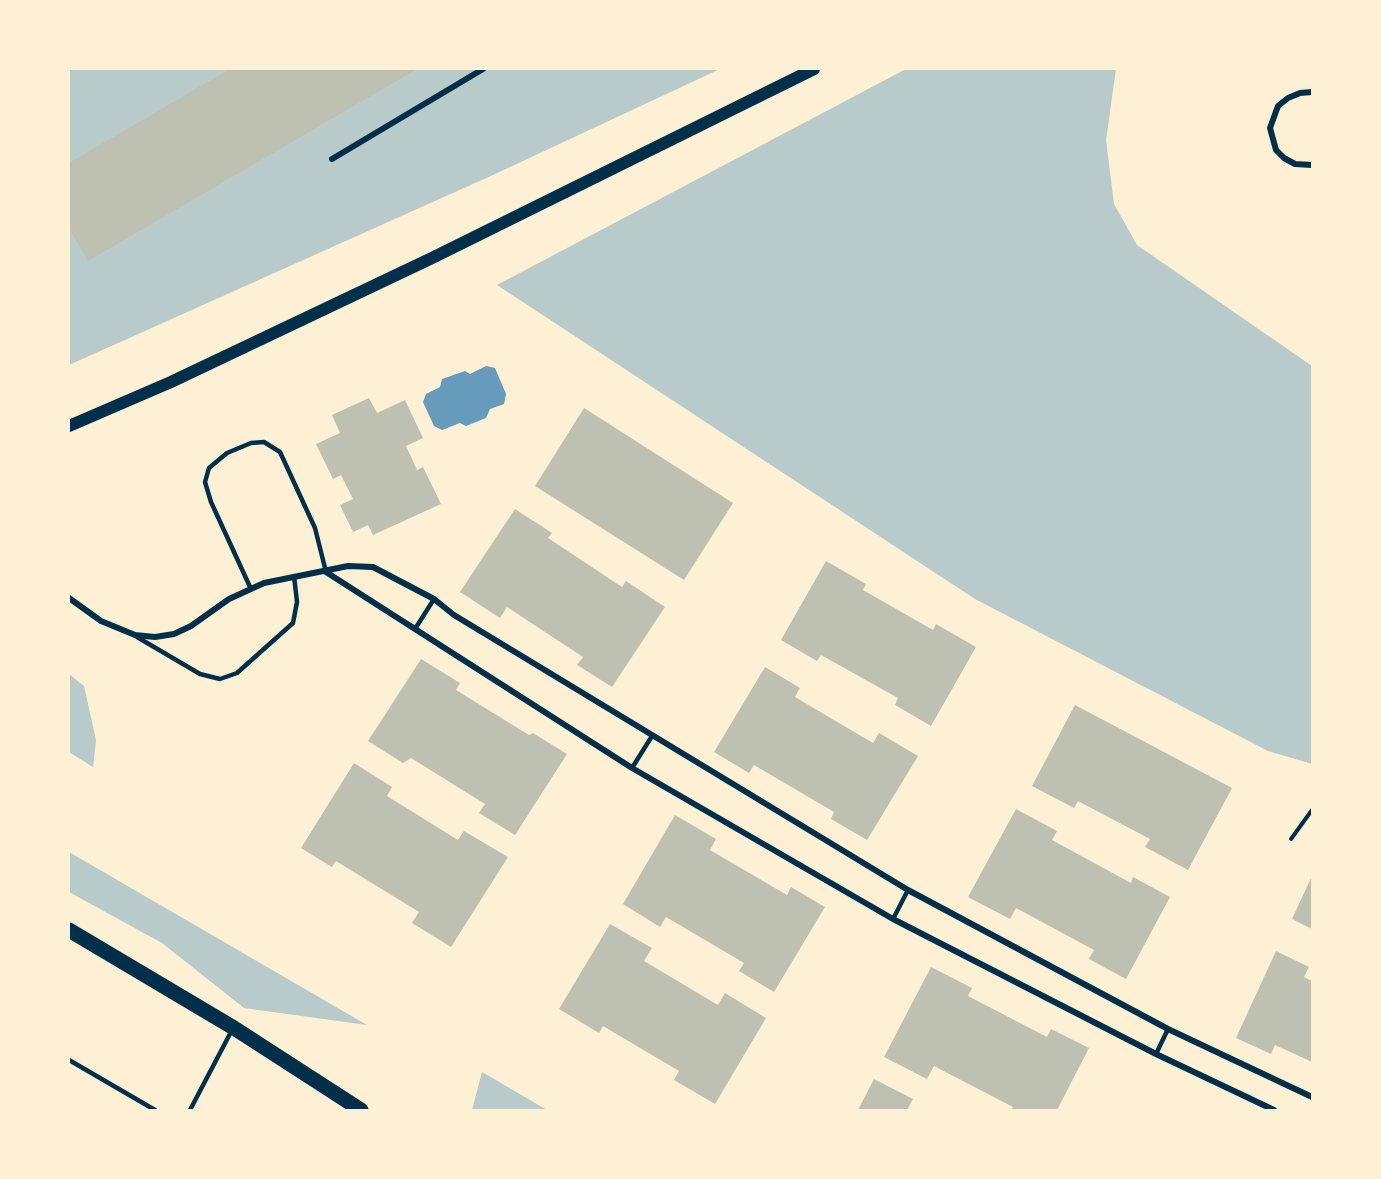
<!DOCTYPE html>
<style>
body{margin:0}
#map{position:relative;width:1381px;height:1179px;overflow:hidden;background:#fdf0d5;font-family:"Open Sans",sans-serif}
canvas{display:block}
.frame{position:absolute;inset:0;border:70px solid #fdf0d5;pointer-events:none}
</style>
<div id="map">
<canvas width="1381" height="1179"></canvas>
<div class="frame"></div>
</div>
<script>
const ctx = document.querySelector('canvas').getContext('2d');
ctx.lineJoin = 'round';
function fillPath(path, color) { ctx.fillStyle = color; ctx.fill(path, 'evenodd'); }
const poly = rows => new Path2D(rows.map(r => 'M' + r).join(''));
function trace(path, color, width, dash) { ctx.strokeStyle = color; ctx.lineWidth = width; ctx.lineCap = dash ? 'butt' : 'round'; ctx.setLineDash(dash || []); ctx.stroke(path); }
fillPath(poly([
 [69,69,720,69,493,175,69,365],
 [906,69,1116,69,1106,140,1114,204,1137,245,1312,366,1312,764,1268,751,975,599,497,285],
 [69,674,84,686,96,740,93,767,69,752],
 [69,852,367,1025,244,1008,162,943,69,892],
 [482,1072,547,1110,472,1110]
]), '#b9caca');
fillPath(poly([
 [486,366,495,368,506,394,504,404,490,409,486,418,466,426,460,423,442,430,434,426,423,402,426,394,440,387,442,379,465,371,470,374]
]), '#669bbc');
fillPath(poly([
 [230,69,417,69,88,261,69,228,69,163],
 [369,398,377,413,405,400,423,438,406,446,417,470,423,467,441,504,373,535,368,525,353,532,340,505,353,499,341,475,333,479,316,444,340,433,332,415],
 [584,408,733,503,684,580,535,486],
 [515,509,552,533,548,538,622,587,626,581,665,607,612,687,577,665,583,657,507,607,500,618,460,592],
 [826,561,866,584,863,590,933,630,936,624,976,647,931,726,895,705,898,698,821,655,817,661,781,640],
 [421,659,460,683,456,690,529,735,533,733,567,754,515,835,479,813,485,804,411,758,403,763,368,741],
 [765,667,800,688,795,697,873,743,879,733,918,756,867,840,831,819,834,812,754,765,749,773,714,752],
 [1075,705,1232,788,1188,870,1145,847,1150,839,1078,801,1074,808,1032,786],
 [354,763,392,787,387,796,458,840,464,831,508,857,451,947,412,923,419,912,336,861,332,867,301,848],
 [1016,809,1057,831,1052,840,1131,883,1133,877,1170,897,1126,979,1089,959,1094,950,1016,908,1010,919,968,897],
 [675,815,716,839,710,850,787,895,791,887,825,907,774,992,739,971,744,963,666,917,660,927,623,904],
 [1312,876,1312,929,1292,919],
 [610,924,652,948,644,961,718,1005,725,993,766,1018,715,1104,674,1080,679,1071,603,1026,599,1033,559,1009],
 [1276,951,1309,967,1304,977,1312,981,1312,1062,1275,1045,1271,1054,1236,1038],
 [931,967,972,988,968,996,1047,1037,1051,1029,1089,1048,1057,1110,1011,1110,1013,1107,934,1066,927,1079,884,1057],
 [874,1079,913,1099,907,1110,858,1110]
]), '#bec0b2');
trace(poly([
 [1291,839,1312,810]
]), '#003049', 4);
trace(poly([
 [251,589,211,502,205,482,209,468,227,453,251,443,264,442,280,452,315,528,326,572],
 [415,629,434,599],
 [137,637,200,674,220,679,237,673,293,623,297,602,294,576],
 [632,768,652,736],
 [893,919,908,890],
 [1156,1054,1168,1029],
 [69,1060,155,1110],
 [190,1110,232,1030]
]), '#003049', 4.5);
trace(poly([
 [1312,92,1300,93,1288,98,1278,106,1270,128,1276,150,1284,158,1295,164,1312,165],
 [332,159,483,69],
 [326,572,632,768,893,919,1156,1054,1274,1110],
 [69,598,101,621,135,635,155,637,174,634,191,626,229,599,264,583,348,566,373,567,434,599,454,615,908,890,1168,1029,1312,1097]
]), '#003049', 6);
trace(poly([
 [69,426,171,382,432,258,814,69]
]), '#003049', 12);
trace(poly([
 [69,930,234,1028,361,1110]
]), '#003049', 15);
</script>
